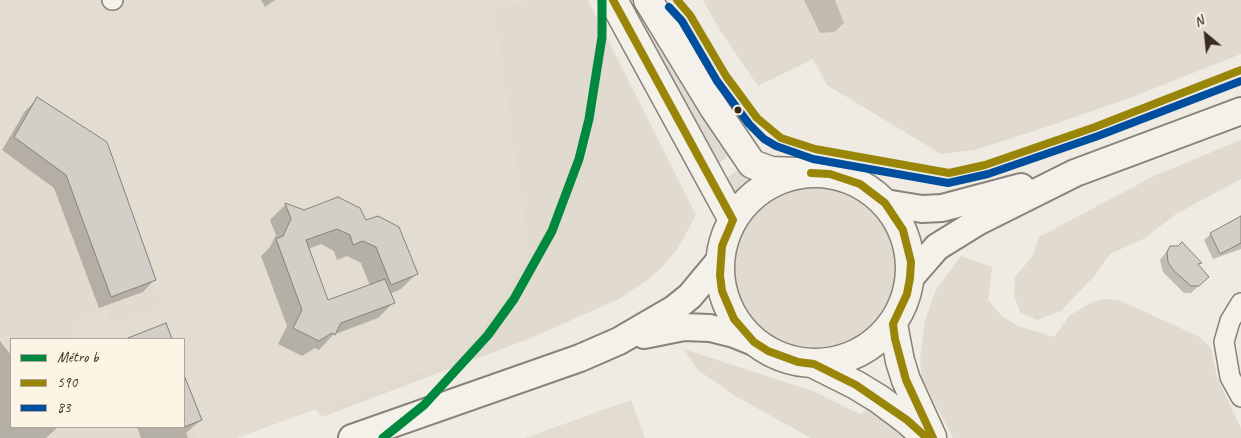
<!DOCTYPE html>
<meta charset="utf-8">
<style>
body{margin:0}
#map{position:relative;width:1241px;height:438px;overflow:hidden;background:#efebe2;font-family:Caveat,sans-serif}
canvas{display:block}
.legend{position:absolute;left:10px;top:338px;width:175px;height:90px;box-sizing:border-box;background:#fcf5e5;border:1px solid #afa495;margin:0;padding:6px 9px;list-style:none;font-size:15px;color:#3b2a1e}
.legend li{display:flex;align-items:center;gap:10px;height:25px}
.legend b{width:25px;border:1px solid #afa495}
.north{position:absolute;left:1181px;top:10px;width:50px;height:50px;-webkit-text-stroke:4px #fcf5e5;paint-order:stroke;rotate:332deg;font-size:14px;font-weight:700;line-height:20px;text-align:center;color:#3b2a1e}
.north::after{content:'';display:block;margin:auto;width:18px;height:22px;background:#3b2a1e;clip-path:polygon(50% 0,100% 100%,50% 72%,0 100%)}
</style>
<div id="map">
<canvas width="1241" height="438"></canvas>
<ul class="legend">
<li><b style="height:6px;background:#00893e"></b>Métro b</li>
<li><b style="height:6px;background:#998608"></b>590</li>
<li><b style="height:6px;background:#004f9e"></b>83</li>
</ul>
<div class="north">N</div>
</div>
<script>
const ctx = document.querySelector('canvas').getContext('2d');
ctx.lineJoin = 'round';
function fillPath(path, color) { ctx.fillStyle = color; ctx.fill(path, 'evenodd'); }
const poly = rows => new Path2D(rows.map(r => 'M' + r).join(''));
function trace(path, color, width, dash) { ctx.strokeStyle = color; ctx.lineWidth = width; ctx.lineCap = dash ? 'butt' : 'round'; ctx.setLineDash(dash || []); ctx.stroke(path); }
fillPath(poly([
 [0,0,531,0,493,7,530,247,502,300,466,349,439,364,237,438,0,438],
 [11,339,184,339,184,427,11,427],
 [631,400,645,438,525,438]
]), '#e3dcd0');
fillPath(poly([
 [531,0,588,0,696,215,678,248,664,265,650,278,619,299,531,338,322,417,315,409,439,364,466,349,502,300,529,247,493,7],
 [621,0,641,0,734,152,712,168],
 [703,0,804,0,820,33,843,23,835,0,1241,0,1241,54,1130,98,1040,129,975,150,941,154,827,85,813,59,758,86,721,32],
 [11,137,65,176,111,299,154,282,162,300,175,296,177,301,112,324,106,309,70,323,76,339,11,339,11,350,0,336,0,165,1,151],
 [1241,140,1241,179,1176,214,1145,238,1110,254,1095,275,1061,311,1037,320,1020,312,1014,295,1015,277,1033,256,1039,237,1156,175],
 [744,165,754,181,731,202,720,183],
 '733 268a82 82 0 1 1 164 0a82 82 0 1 1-164 0Z',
 [961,256,992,267,988,300,1002,316,1018,326,1054,337,1069,316,1092,302,1106,299,1121,301,1198,336,1211,348,1217,377,1241,428,1241,438,953,438,922,379,920,360,925,320,936,290],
 [684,349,815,392,860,414,872,407,909,438,811,438,735,396,698,370],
 [61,427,139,427,144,438,47,438],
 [193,427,197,438,159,438]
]), '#e1dace');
fillPath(poly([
 [804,0,835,0,844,23,834,32,820,33]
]), '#c3baad');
fillPath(poly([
 [261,0,275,0,265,7],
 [37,99,155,279,143,292,99,308,54,188,2,150,25,111],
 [286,204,304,212,365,222,416,274,401,289,390,294,393,303,378,318,333,335,319,350,315,348,302,356,278,344,287,326,261,256,270,247,276,235,270,220],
 [321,244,334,251,337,260,347,256,361,263,370,286,327,301,308,249],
 [1241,218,1241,249,1213,259,1204,240,1211,234],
 [1170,247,1200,263,1197,265,1208,277,1191,293,1184,293,1163,272,1160,260],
 [0,341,11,355,11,427,58,427,46,438,0,438],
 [184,374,201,420,186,433,188,438,141,438,137,427,184,427]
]), '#0003');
const building = poly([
 [37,97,107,142,156,280,111,297,66,175,14,137,37,97],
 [338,197,360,208,366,220,378,216,399,227,418,274,391,285,376,247,363,241,353,245,350,235,337,229,306,240,328,300,385,279,395,303,341,323,335,335,332,333,319,341,293,328,302,310,276,239,283,236,291,219,285,203,304,210,338,197],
 [1241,216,1241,243,1220,254,1210,233,1241,216],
 [1182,242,1202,263,1198,264,1209,277,1199,286,1191,286,1173,270,1168,262,1167,252,1170,246,1178,246,1182,242],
 [166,323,172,339,128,339,128,338,166,323],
 [184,375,202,420,184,427,184,375]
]);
fillPath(building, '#d2cec8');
trace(building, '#87827b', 1);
const street = poly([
 [112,0,113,0],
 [1241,303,1230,321,1224,342,1230,377,1241,397]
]);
const secondary = poly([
 [885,203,922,209,942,208,1021,187],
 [910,278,937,247,979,221,1075,173,1241,111],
 [644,335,684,327,710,328,734,334,754,342],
 [352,438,580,358,619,341,674,309,690,296,720,260]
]);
const primary = poly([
 [613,0,733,220],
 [648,0,714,108,752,164,771,171,797,172],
 '720 268a95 95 0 1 1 190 0a95 95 0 1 1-190 0Z',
 [893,324,900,361,906,380,932,437],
 [814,364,856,385,879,399,907,420,927,438]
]);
trace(street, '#87827b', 22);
trace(secondary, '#87827b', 30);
trace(primary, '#87827b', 31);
trace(street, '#f4f1ea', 19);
trace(secondary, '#f4f1ea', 26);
trace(primary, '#f4f1ea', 28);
trace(poly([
 [613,0,733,220,722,246,720,275,722,291,734,319,754,342,768,351,798,362,814,364,856,385,907,420,927,438],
 [677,0,690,15,726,76,757,118,781,138,815,149,949,173,985,165,1095,127,1241,70],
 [811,173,830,174,860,184,885,203,903,230,911,262,910,278,907,294,893,324,895,339,906,380,933,438]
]), '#998608', 8);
trace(poly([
 [669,7,682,21,717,81,749,124,764,139,776,146,813,159,948,183,988,174,1098,136,1241,81]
]), '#004f9e', 8);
trace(poly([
 [383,438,424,405,488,335,514,299,552,231,579,159,589,119,602,37,602,0]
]), '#00893e', 9);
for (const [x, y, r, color] of [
 [738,110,4.5,"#3b2a1e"]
]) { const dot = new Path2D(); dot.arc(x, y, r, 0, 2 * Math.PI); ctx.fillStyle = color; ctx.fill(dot); trace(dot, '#fcf5e5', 2); }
</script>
